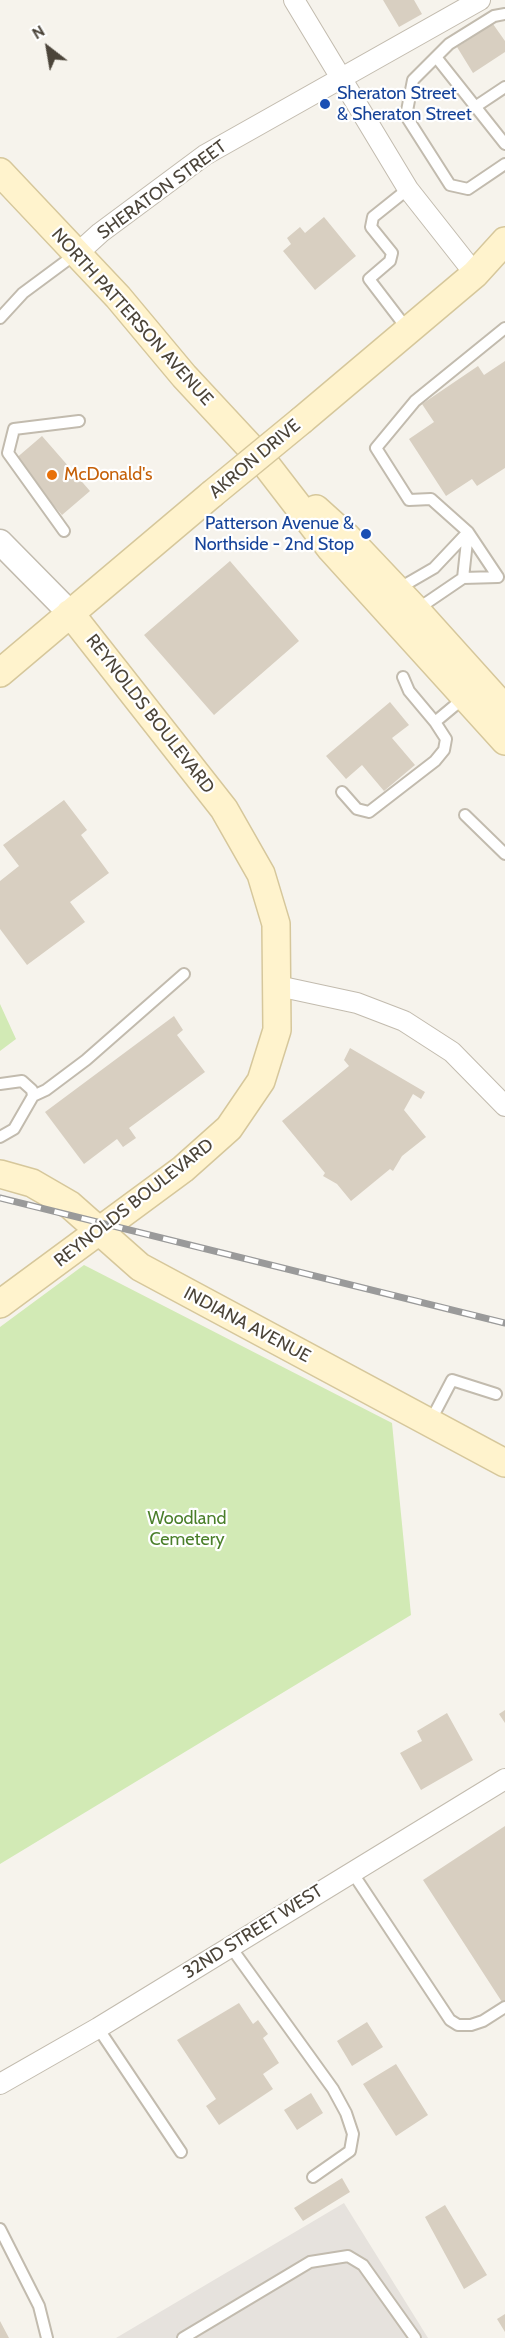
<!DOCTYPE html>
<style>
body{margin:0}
#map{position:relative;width:505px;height:2338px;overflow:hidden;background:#f6f3ec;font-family:Cabin,sans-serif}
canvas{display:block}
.north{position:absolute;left:18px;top:18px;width:60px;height:60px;-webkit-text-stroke:4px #fff;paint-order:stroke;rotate:329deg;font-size:16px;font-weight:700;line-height:24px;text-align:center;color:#4b4439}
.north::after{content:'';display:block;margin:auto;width:21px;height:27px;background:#4b4439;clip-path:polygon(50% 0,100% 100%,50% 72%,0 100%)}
</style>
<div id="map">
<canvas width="505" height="2338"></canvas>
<div class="north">N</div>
</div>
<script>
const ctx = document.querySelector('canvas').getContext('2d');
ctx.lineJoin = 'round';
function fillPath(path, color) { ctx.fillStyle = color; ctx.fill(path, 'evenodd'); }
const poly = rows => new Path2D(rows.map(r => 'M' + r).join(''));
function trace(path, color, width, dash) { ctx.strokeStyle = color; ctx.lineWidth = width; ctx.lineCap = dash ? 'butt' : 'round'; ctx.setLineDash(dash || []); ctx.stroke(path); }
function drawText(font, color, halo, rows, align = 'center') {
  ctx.font = font + ' Cabin,sans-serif'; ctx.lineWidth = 4.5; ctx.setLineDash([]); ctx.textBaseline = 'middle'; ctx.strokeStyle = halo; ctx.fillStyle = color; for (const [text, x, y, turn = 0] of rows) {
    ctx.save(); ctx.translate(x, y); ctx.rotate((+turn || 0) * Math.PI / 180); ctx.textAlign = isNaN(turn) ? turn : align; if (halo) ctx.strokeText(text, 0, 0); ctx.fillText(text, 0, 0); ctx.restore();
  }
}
fillPath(poly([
 [344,2203,428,2338,116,2338]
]), '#e6e2dd');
fillPath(poly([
 [0,1004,16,1039,0,1051],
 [84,1265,392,1423,411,1615,0,1864,0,1327]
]), '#d2eab5');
fillPath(poly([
 [383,0,414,0,422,14,399,27],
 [493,24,505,41,505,52,473,73,457,47],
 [324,217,356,256,315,290,283,251,291,244,287,238,300,227,305,233],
 [505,361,505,468,477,486,472,479,446,496,409,439,434,422,422,404,478,366,484,375],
 [42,436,90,491,62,515,14,460],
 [230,561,299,641,214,715,144,635],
 [390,702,409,725,392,738,415,765,384,791,362,765,346,779,326,756],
 [64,800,87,830,81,835,109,873,70,902,85,922,27,965,0,929,0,881,19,866,3,845],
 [174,1016,183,1030,177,1035,205,1072,129,1128,136,1138,123,1147,117,1139,84,1164,45,1112],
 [350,1048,425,1092,421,1099,413,1094,404,1110,426,1137,402,1156,393,1171,390,1169,351,1201,337,1184,323,1176,325,1173,282,1121,349,1066,344,1060],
 [505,1710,505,1723,499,1714],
 [447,1713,473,1760,421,1790,400,1753,422,1741,417,1731],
 [505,1826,505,2000,502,2002,423,1880],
 [239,2003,253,2024,258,2020,268,2034,263,2038,279,2063,263,2074,273,2089,219,2125,206,2106,216,2099,177,2040],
 [367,2022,383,2047,352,2066,337,2041],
 [396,2064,428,2115,396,2136,363,2084],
 [311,2093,323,2113,297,2130,284,2110],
 [342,2178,350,2192,303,2221,294,2208],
 [445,2205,487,2275,464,2289,425,2217],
 [505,2314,505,2332,497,2319],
 [0,2321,9,2338,0,2338]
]), '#d8cfc1');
const service = poly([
 [505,14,494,16,449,44,413,80,406,116,450,185,468,189,505,164],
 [436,57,505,144],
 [475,107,505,87],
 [0,318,23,293,77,253],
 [408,330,369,279,390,261,392,253,371,227,373,217,408,189],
 [64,531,8,453,14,429,79,421],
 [498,577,468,532,431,499,409,500,376,448,415,401,505,328],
 [463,578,468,532],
 [396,590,434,568,468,532],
 [416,610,463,578,498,577],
 [403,677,409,691,435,722],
 [342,792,357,809,369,812,435,761,444,750,446,739,435,722,465,697],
 [465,815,505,854],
 [0,1084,22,1081,32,1090,33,1096,14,1129,0,1137],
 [33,1096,46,1090,86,1060,184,974],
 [430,1422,452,1380,496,1394],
 [352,1872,450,2020,458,2025,471,2025,483,2021,505,2007],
 [230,1946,333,2089,346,2113,353,2134,350,2151,313,2177],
 [98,2028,181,2152],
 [0,2229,39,2306,47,2338],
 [183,2338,310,2262,348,2256,363,2265,415,2338]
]);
const minor = poly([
 [294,0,408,189,475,274],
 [78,253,100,233,205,155,480,0],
 [278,986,357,1003,404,1021,452,1052,505,1106],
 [0,2084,98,2028,505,1779]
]);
const tertiary = poly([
 [0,542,70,613]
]);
const secondary = poly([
 [0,172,118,297,184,376,264,462,331,549,505,741],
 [302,420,475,274,505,241],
 [316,509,347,537,416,610,505,709],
 [0,673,212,494],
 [0,1174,32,1183,70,1205,140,1267,505,1463],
 [0,1304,183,1169,229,1128,261,1081,277,1030,276,924,261,874,224,809,70,613]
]);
trace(service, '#c2bbae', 14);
trace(minor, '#c2bbae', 22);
trace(tertiary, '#c2bbae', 27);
trace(secondary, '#d6c79b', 30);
trace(service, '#fff', 10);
trace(minor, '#fff', 20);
trace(tertiary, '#fff', 24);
trace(secondary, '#fff3cd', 27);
const rail = poly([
 [0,1198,505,1323]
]);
trace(rail, '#9a9a9a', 7);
trace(rail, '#fff', 4.5, [14]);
const secondaryBridge = poly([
 [212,494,302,420]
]);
trace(secondaryBridge, '#d6c79b', 30, []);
trace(secondaryBridge, '#fff3cd', 27);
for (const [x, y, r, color] of [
 [325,104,6,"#1a4fb4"],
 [52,475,6,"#e8710a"],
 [366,534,6,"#1a4fb4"]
]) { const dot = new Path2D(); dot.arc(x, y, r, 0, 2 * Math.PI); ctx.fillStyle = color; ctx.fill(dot); trace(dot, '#fff', 2); }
drawText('18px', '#164399', '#fff', [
 ["Sheraton Street",337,94],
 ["& Sheraton Street",337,115],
 ["Patterson Avenue &",354,524,"right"],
 ["Northside - 2nd Stop",354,545,"right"]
], 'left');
drawText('18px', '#4b4439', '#fff', [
 ["SHERATON STREET",162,190,-36],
 ["NORTH PATTERSON AVENUE",132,317,48],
 ["AKRON DRIVE",255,459,-40],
 ["REYNOLDS BOULEVARD",150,714,52],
 ["REYNOLDS BOULEVARD",134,1203,-38],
 ["INDIANA AVENUE",247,1325,28],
 ["32ND STREET WEST",253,1932,-32]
]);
drawText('18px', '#c56008', '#fff', [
 ["McDonald's",64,475]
], 'left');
drawText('18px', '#4a7f2a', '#fff', [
 ["Woodland",187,1519],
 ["Cemetery",187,1540]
]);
</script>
